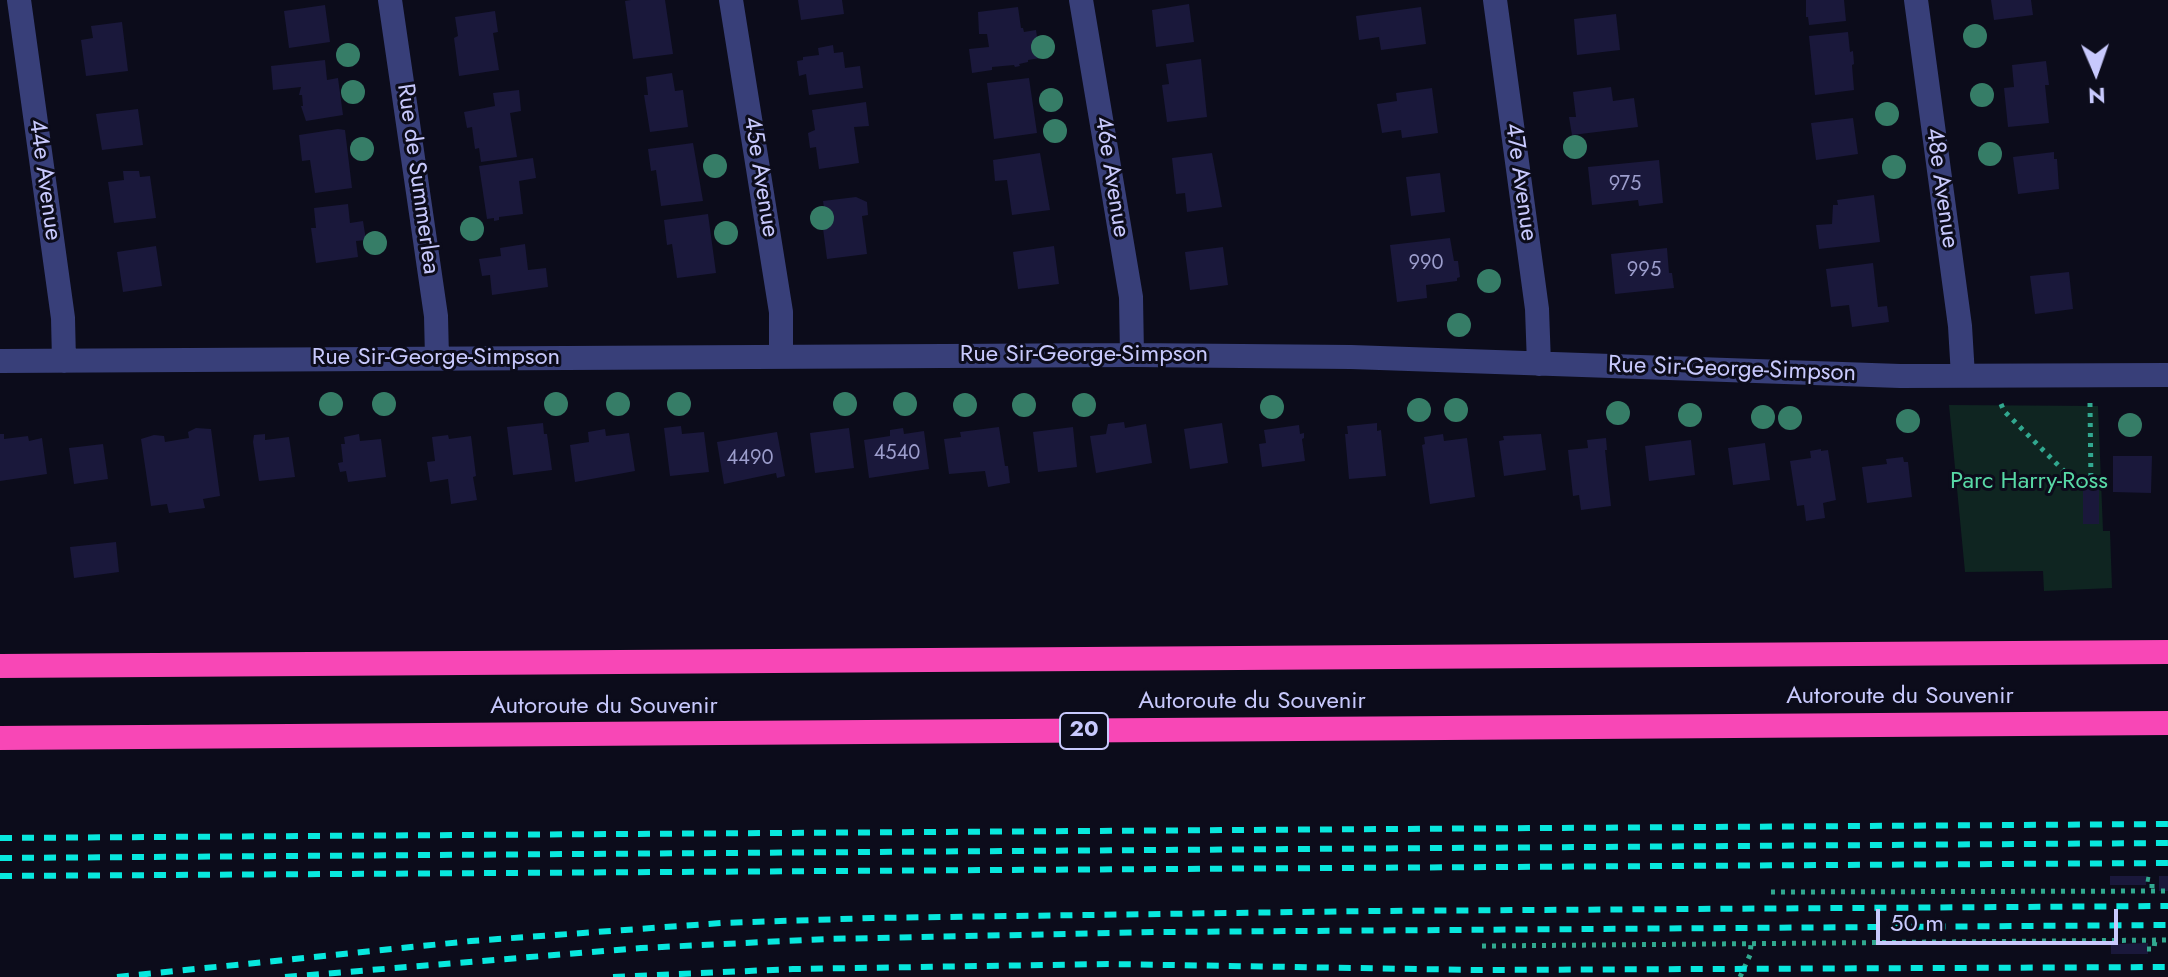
<!DOCTYPE html>
<style>
body{margin:0}
#map{position:relative;width:2168px;height:977px;overflow:hidden;background:#0c0c1b;font-family:Jost,sans-serif}
canvas{display:block}
.north{position:absolute;left:2056px;top:32px;width:80px;height:80px;-webkit-text-stroke:6px #0c0c1b;paint-order:stroke;rotate:178deg;font-size:22px;font-weight:700;line-height:32px;text-align:center;color:#c8c9fd}
.north::after{content:'';display:block;margin:auto;width:28px;height:36px;background:#c8c9fd;clip-path:polygon(50% 0,100% 100%,50% 72%,0 100%)}
.scale{position:absolute;left:1876px;top:909px;width:242px;height:36px;box-sizing:border-box;border:4px solid #c8c9fd;border-top:0;padding-left:10px;font-size:24px;line-height:28px;white-space:nowrap;color:#c8c9fd;-webkit-text-stroke:6px #0c0c1b;paint-order:stroke}
</style>
<div id="map">
<canvas width="2168" height="977"></canvas>
<div class="north">N</div>
<div class="scale">50 m</div>
</div>
<script>
const ctx = document.querySelector('canvas').getContext('2d');
ctx.lineJoin = 'round';
function fillPath(path, color) { ctx.fillStyle = color; ctx.fill(path, 'evenodd'); }
const poly = rows => new Path2D(rows.map(r => 'M' + r).join(''));
function trace(path, color, width, dash) { ctx.strokeStyle = color; ctx.lineWidth = width; ctx.lineCap = dash ? 'butt' : 'round'; ctx.setLineDash(dash || []); ctx.stroke(path); }
function drawText(font, color, halo, rows, align = 'center') {
  ctx.font = font + ' Jost,sans-serif'; ctx.lineWidth = 6; ctx.setLineDash([]); ctx.textBaseline = 'middle'; ctx.strokeStyle = halo; ctx.fillStyle = color; for (const [text, x, y, turn = 0] of rows) {
    ctx.save(); ctx.translate(x, y); ctx.rotate((+turn || 0) * Math.PI / 180); ctx.textAlign = isNaN(turn) ? turn : align; if (halo) ctx.strokeText(text, 0, 0); ctx.fillText(text, 0, 0); ctx.restore();
  }
}
fillPath(poly([
 [1949,405,2098,406,2103,531,2110,531,2112,588,2044,591,2043,571,1965,572]
]), '#0f2521');
fillPath(poly([
 [631,0,665,0,673,54,633,59,625,1],
 [798,0,842,0,844,14,801,20],
 [1806,0,1844,0,1846,21,1809,25,1808,17,1806,17],
 [1991,0,2031,0,2033,15,1994,20],
 [1189,4,1194,42,1156,47,1152,10],
 [325,5,330,42,289,48,284,11],
 [1018,7,1021,28,1023,28,1024,32,1036,30,1040,58,1028,60,1028,62,1019,64,1020,66,1015,67,1014,65,992,67,992,70,972,73,969,49,989,47,987,34,979,34,978,12],
 [1421,7,1426,44,1381,50,1379,37,1359,40,1356,16],
 [495,11,498,32,493,33,499,70,459,76,454,38,458,36,455,17],
 [1616,14,1620,50,1577,55,1574,19],
 [122,22,128,71,86,76,81,40,93,38,91,26],
 [1848,32,1850,52,1853,51,1854,64,1852,65,1854,90,1815,95,1809,36],
 [833,45,834,53,843,52,845,68,860,66,863,88,809,95,806,74,799,76,797,61,803,60,803,57,819,55,818,48],
 [1201,59,1207,117,1167,122,1162,85,1169,84,1166,64],
 [325,60,327,80,338,78,343,115,306,121,301,106,303,106,302,95,299,95,301,87,273,90,271,66],
 [2046,61,2049,85,2045,85,2049,123,2008,127,2004,88,2014,87,2012,65],
 [672,73,675,91,683,90,688,127,650,132,644,95,648,95,646,77],
 [1029,78,1037,133,994,139,987,83],
 [1611,87,1613,101,1634,98,1638,127,1572,135,1569,117,1576,117,1573,92],
 [1432,88,1438,133,1402,138,1401,130,1382,133,1377,104,1397,101,1396,93],
 [519,90,521,111,510,113,517,157,481,162,479,148,475,149,472,127,467,128,464,112,495,106,493,93],
 [866,102,869,126,854,127,859,163,819,169,816,147,810,148,808,133,815,130,812,110],
 [138,109,143,145,102,150,96,114],
 [1853,118,1858,154,1816,160,1811,123],
 [338,129,345,130,352,188,315,193,310,160,302,161,299,135],
 [693,143,703,201,661,206,656,170,651,171,648,149],
 [2054,152,2054,159,2057,159,2059,189,2018,194,2013,157],
 [1040,153,1050,210,1012,215,1007,180,995,181,993,160],
 [1212,153,1222,207,1187,212,1185,193,1176,194,1172,158],
 [533,158,536,178,519,181,523,214,499,217,499,220,494,221,494,218,487,219,479,166],
 [1659,160,1663,203,1639,206,1638,200,1592,205,1588,167],
 [123,171,139,171,140,177,150,176,156,218,114,223,108,182,124,180],
 [1440,173,1445,212,1411,216,1406,177],
 [1874,195,1880,242,1819,249,1816,225,1832,224,1833,205,1838,205,1837,200],
 [856,197,867,202,868,215,862,216,867,254,827,259,822,221,826,221,823,201],
 [348,204,350,223,363,221,366,240,356,241,358,257,316,263,311,228,316,228,314,208],
 [708,214,716,273,677,278,672,244,667,245,664,220],
 [1450,238,1454,261,1458,261,1460,277,1457,278,1457,281,1426,285,1427,298,1397,302,1390,245],
 [525,244,528,270,546,268,548,287,492,295,490,275,482,276,479,259,501,256,500,248],
 [156,246,162,286,123,292,117,252],
 [1054,246,1059,284,1018,289,1013,252],
 [1223,247,1228,285,1190,290,1185,252],
 [1667,248,1669,273,1672,273,1674,288,1615,294,1611,254],
 [1873,263,1878,307,1887,306,1889,322,1852,327,1849,305,1831,307,1826,269],
 [2069,272,2073,309,2035,314,2030,276],
 [1124,422,1125,428,1146,424,1152,463,1096,473,1090,436,1106,434,1108,424],
 [543,423,544,434,547,434,552,470,513,475,507,427],
 [1222,423,1228,463,1190,469,1184,429],
 [1377,423,1377,431,1381,430,1386,476,1349,479,1345,434,1348,434,1347,426],
 [1299,425,1300,434,1304,433,1304,438,1302,439,1305,461,1262,467,1259,444,1266,443,1264,430],
 [681,426,682,434,704,432,709,472,670,476,664,428],
 [999,427,1005,466,1008,466,1010,483,988,487,985,471,949,474,944,439,961,437,960,432],
 [1073,427,1077,467,1038,472,1033,432],
 [196,428,211,429,220,496,203,499,205,508,169,513,167,504,151,506,141,439,154,435,164,436,165,442,189,438,188,432],
 [849,428,854,468,815,473,810,433],
 [903,428,904,434,924,431,929,469,869,478,864,440,890,436,890,430],
 [605,429,606,436,629,433,635,471,575,482,570,445,589,442,588,432],
 [777,432,785,476,777,478,776,473,724,484,717,442],
 [0,434,4,434,4,439,28,436,29,441,42,438,47,474,0,481],
 [265,434,265,440,289,437,295,477,259,481,253,442,254,435],
 [359,434,360,441,381,439,386,477,348,482,346,471,340,472,338,463,343,462,341,444,345,444,344,437],
 [1443,434,1444,441,1467,438,1475,497,1430,504,1422,445,1425,444,1424,437],
 [1541,434,1546,470,1504,476,1499,441,1504,440,1503,436],
 [448,435,449,439,471,436,476,476,473,477,477,500,451,504,448,479,430,482,427,462,435,461,432,437],
 [1606,438,1607,450,1605,450,1611,506,1581,510,1579,495,1573,496,1568,450,1588,448,1587,440],
 [1691,440,1695,475,1649,481,1645,446],
 [1765,443,1770,480,1733,485,1728,448],
 [103,444,108,479,74,484,69,448],
 [1821,449,1821,451,1828,450,1836,500,1823,503,1825,518,1806,521,1804,505,1797,506,1790,461,1811,458,1810,451],
 [2113,456,2152,456,2151,493,2113,492],
 [1903,457,1904,462,1908,462,1912,497,1867,503,1862,467,1887,464,1886,459],
 [2083,486,2099,486,2099,524,2083,524],
 [116,542,119,572,74,578,70,547],
 [2110,876,2146,876,2146,885,2110,885],
 [2159,876,2168,876,2168,891,2159,891],
 [2148,943,2148,954,2111,954,2111,944]
]), '#1a183b');
trace(poly([
 [2090,403,2091,486],
 [2001,404,2004,411,2070,477,2077,481,2090,482],
 [2146,879,2152,880,2152,892],
 [1771,892,2168,891],
 [1482,946,2168,940],
 [2147,949,2154,949,2155,940],
 [1740,977,1750,955,1751,944]
]), '#31a88f', 5, [4, 6]);
trace(poly([
 [19,0,63,318,64,361],
 [390,0,436,316,437,358],
 [731,0,781,312,781,355],
 [1081,0,1131,297,1132,355],
 [1495,0,1537,309,1539,364],
 [1916,0,1960,326,1963,376],
 [0,361,1132,355,1351,357,1900,376,2168,375]
]), '#383f79', 24);
trace(poly([
 [0,666,2168,652],
 [0,738,2168,723]
]), '#f847b6', 24);
trace(poly([
 [0,838,2168,824],
 [0,858,2168,843],
 [0,876,2168,863],
 [117,977,471,941,722,923,873,918,1371,911,2168,906],
 [285,977,641,948,827,939,1158,932,2168,925],
 [613,977,793,969,1108,964,1478,970,2168,967]
]), '#08e8de', 6, [12, 10]);
ctx.fillStyle = '#367d67';
for (const [x, y] of [
 [1975,36],
 [1043,47],
 [348,55],
 [353,92],
 [1982,95],
 [1051,100],
 [1887,114],
 [1055,131],
 [1575,147],
 [362,149],
 [1990,154],
 [715,166],
 [1894,167],
 [822,218],
 [472,229],
 [726,233],
 [375,243],
 [1489,281],
 [1459,325],
 [331,404],
 [384,404],
 [556,404],
 [618,404],
 [679,404],
 [845,404],
 [905,404],
 [965,405],
 [1024,405],
 [1084,405],
 [1272,407],
 [1419,410],
 [1456,410],
 [1618,413],
 [1690,415],
 [1763,417],
 [1790,418],
 [1908,421],
 [2130,425]
]) { ctx.beginPath(); ctx.arc(x, y, 12, 0, 2 * Math.PI); ctx.fill(); }
drawText('20px', '#9c9dcc', null, [
 ["975",1625,185],
 ["990",1426,264],
 ["995",1644,271],
 ["4540",897,454],
 ["4490",750,459]
]);
for (const [x, y, w] of [
 [1084,731,48]
]) { const box = new Path2D(); box.roundRect(x - w / 2, y - 18, w, 36, 6); ctx.fillStyle = '#0c0c1b'; ctx.fill(box); trace(box, '#c8c9fd', 2); }
drawText('bold 22px', '#c8c9fd', null, [
 ["20",1084,731]
]);
drawText('24px', '#c8c9fd', '#0c0c1b', [
 ["45e Avenue",760,177,81],
 ["46e Avenue",1111,177,81],
 ["Rue de Summerlea",417,179,82],
 ["44e Avenue",44,180,82],
 ["47e Avenue",1520,182,82],
 ["48e Avenue",1941,188,82],
 ["Rue Sir-George-Simpson",1084,355],
 ["Rue Sir-George-Simpson",436,358],
 ["Rue Sir-George-Simpson",1732,370,2],
 ["Autoroute du Souvenir",1900,697],
 ["Autoroute du Souvenir",1252,702],
 ["Autoroute du Souvenir",604,707]
]);
drawText('24px', '#58d9a6', '#0c0c1b', [
 ["Parc Harry-Ross",2029,482]
]);
</script>
